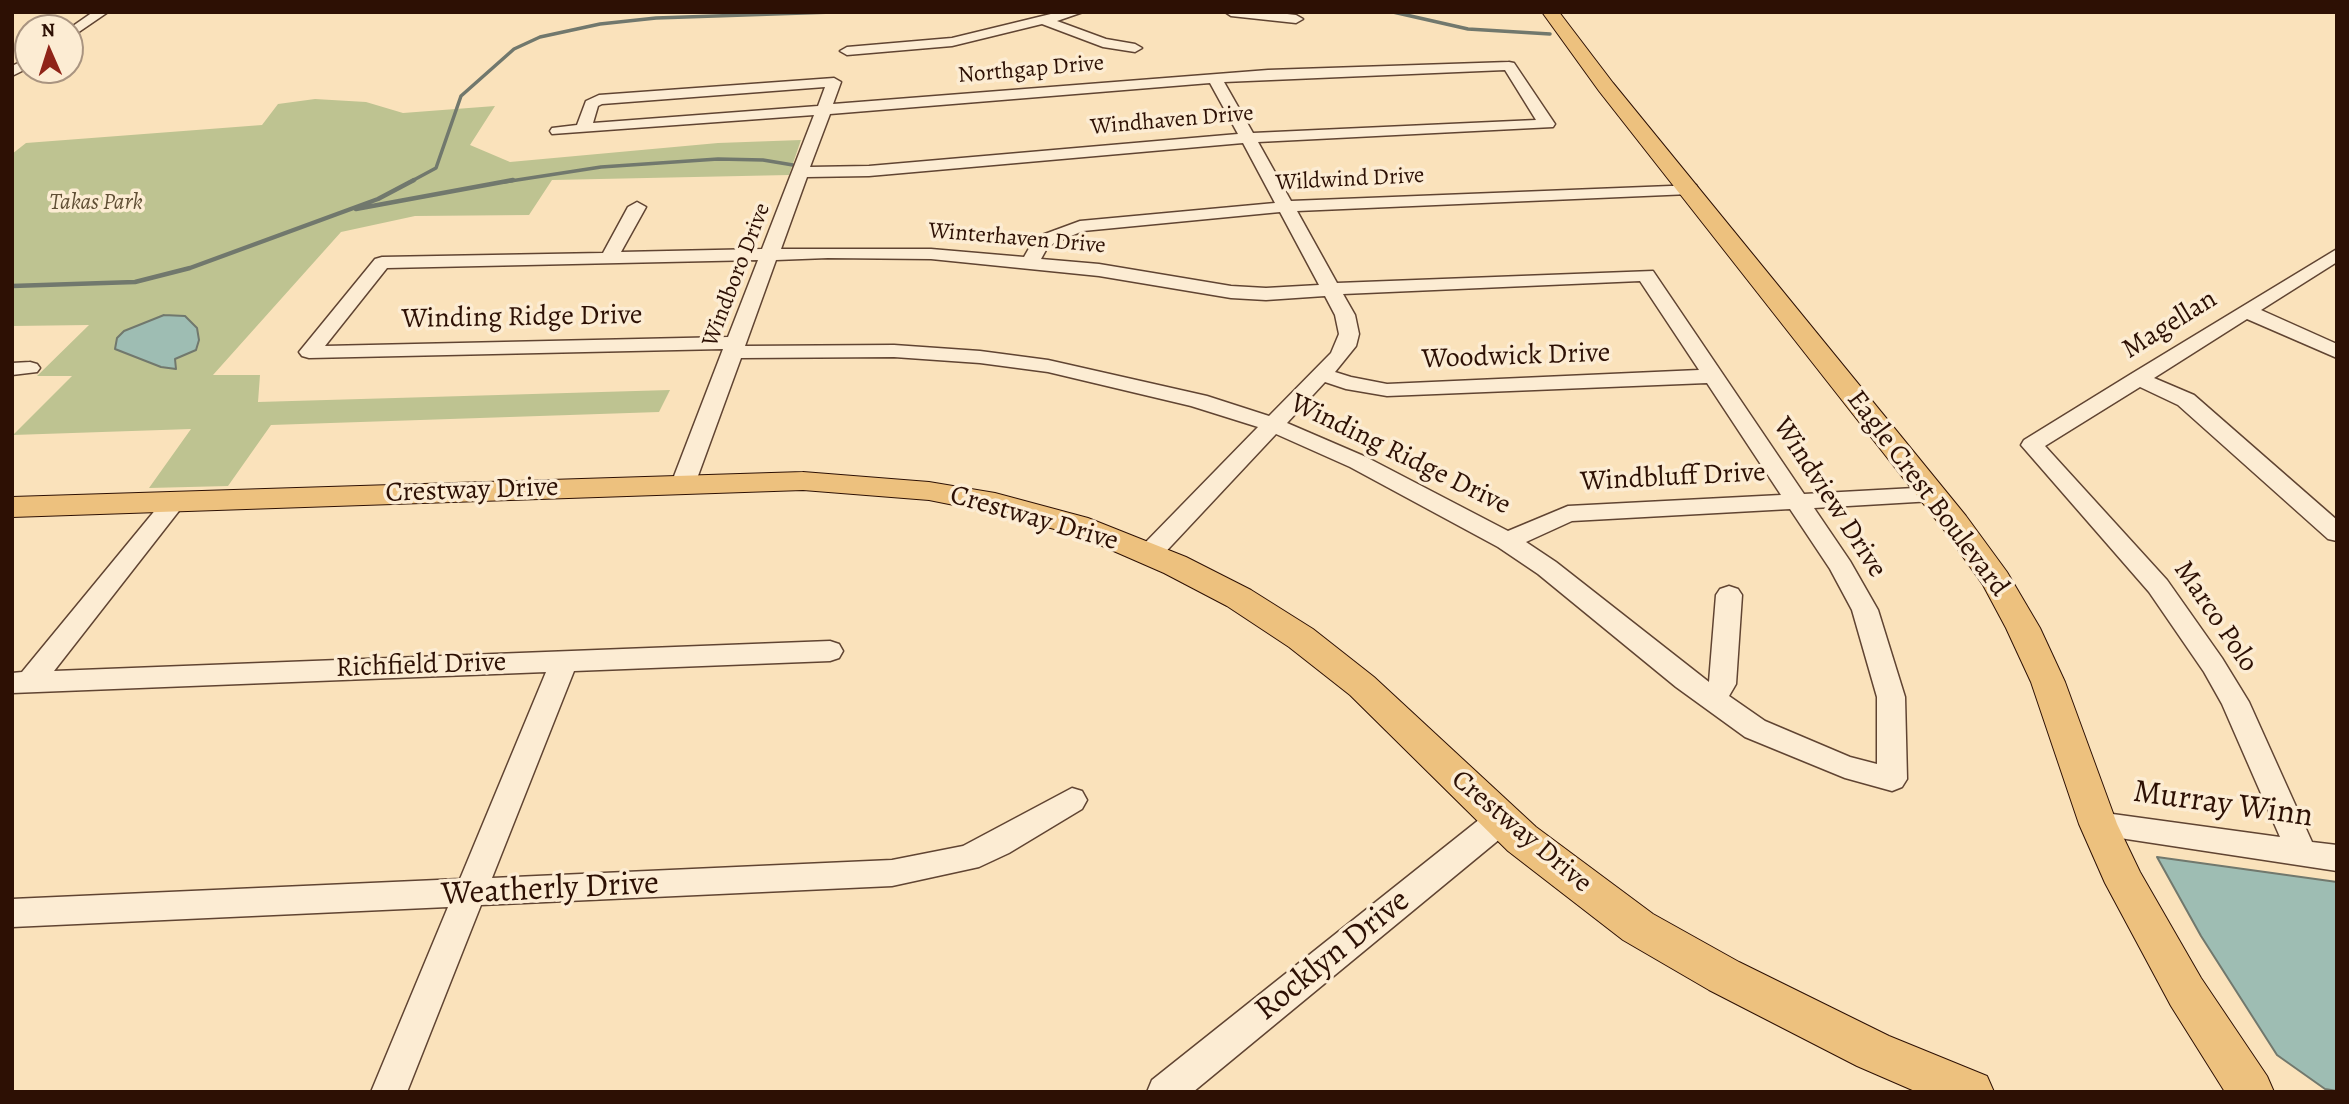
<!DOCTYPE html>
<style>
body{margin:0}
#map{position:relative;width:2349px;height:1104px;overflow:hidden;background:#fae2bb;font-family:Alegreya,serif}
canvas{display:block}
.frame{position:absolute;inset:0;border:14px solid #2d1004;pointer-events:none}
.north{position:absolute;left:14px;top:14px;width:70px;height:70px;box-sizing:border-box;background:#fcecd3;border:2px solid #a99480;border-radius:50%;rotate:357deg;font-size:19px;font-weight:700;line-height:28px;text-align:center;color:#2d1004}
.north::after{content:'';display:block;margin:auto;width:24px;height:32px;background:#8f2418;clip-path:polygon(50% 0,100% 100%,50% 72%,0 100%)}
</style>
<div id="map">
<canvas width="2349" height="1104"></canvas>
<div class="frame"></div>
<div class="north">N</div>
</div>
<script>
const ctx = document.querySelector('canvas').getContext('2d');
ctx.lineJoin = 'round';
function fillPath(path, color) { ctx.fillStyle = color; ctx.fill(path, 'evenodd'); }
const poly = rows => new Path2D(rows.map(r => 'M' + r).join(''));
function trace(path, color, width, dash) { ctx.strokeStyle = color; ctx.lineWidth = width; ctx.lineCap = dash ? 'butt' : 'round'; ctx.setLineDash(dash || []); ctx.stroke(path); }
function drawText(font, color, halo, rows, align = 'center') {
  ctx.font = font + ' Alegreya,serif'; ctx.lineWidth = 7; ctx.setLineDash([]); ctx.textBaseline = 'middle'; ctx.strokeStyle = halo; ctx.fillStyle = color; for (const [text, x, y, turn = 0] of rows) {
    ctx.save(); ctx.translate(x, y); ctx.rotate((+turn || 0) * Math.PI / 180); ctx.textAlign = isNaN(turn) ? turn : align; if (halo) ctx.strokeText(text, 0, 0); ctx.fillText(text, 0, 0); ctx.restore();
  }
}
fillPath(poly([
 [315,99,366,102,403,113,495,106,470,145,510,162,718,143,801,140,789,175,552,180,529,215,415,216,341,232,213,375,260,375,258,402,670,390,659,412,271,425,228,486,149,488,191,429,13,435,72,376,37,376,89,325,12,326,12,154,26,143,262,125,278,104]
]), '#bec391');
const water = poly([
 [164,315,185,316,197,328,199,340,196,350,175,359,176,369,161,367,115,349,117,338,124,331,164,315],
 [2157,857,2337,882,2337,1091,2325,1089,2277,1055,2201,936,2157,857]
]);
fillPath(water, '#9ebdb3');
trace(water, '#71786d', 2);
trace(poly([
 [1393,12,1468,29,1550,34],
 [410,182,436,168,461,96,514,49,540,37,600,24,656,18,833,12],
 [504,182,601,167,718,159,763,160,793,165]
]), '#71786d', 3.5);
trace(poly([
 [356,209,513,180],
 [12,286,135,282,190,268,378,199,414,180]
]), '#71786d', 4.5);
const minor = poly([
 [93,12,108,12,70,38,70,28,93,12],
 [1059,12,1083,12,1057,21,1106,39,1135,44,1142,48,1135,52,1103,47,1042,24,952,46,847,55,840,51,847,47,952,38,1059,12],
 [1225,12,1270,12,1296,15,1303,19,1296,23,1231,16,1225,12],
 [28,58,28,68,12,76,12,66,28,58],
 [1509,62,1514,63,1555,124,1553,127,1258,142,1291,201,1696,185,1698,189,1690,194,1297,211,1337,283,1653,271,1804,494,1933,487,1941,489,1945,494,1941,499,1933,501,1814,508,1850,561,1878,610,1905,697,1907,779,1902,787,1892,791,1845,778,1745,737,1676,687,1538,574,1498,547,1350,467,1276,434,1158,560,1149,562,1140,560,1137,554,1140,548,1258,427,1191,406,1048,372,980,363,894,357,741,358,695,484,691,489,683,491,675,489,671,484,723,349,309,358,302,356,299,352,375,259,382,257,603,253,628,207,637,202,646,207,621,252,762,249,814,115,552,134,550,131,552,128,577,125,586,101,599,95,834,78,841,82,833,104,1268,70,1509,62],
 [1505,70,1536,120,1253,133,1224,82,1505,70],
 [1210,83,1238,134,869,166,810,167,830,114,1210,83],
 [825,87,818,106,593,123,598,106,602,104,825,87],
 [1243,143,1275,203,1080,221,1042,235,1032,243,1024,257,931,249,781,249,807,177,869,176,1243,143],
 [1280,212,1319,285,1266,288,1231,286,1099,264,1041,259,1046,250,1054,243,1083,231,1280,212],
 [828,258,931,259,1099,276,1231,298,1266,300,1325,296,1335,315,1339,334,1331,353,1269,416,1207,396,1048,360,980,351,894,345,745,346,776,260,828,258],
 [758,260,728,337,325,346,387,268,758,260],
 [1640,281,1699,370,1387,384,1351,377,1335,372,1356,346,1359,334,1355,315,1343,294,1640,281],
 [1325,382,1346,389,1387,396,1707,383,1781,495,1568,506,1508,531,1366,457,1287,423,1325,382],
 [1790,509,1830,569,1852,610,1877,697,1877,764,1850,757,1765,721,1729,696,1736,684,1742,595,1738,589,1729,586,1720,589,1716,595,1709,682,1556,562,1526,542,1572,521,1790,509],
 [2337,249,2337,262,2261,310,2337,344,2337,358,2247,319,2154,378,2194,395,2337,520,2337,541,2328,539,2178,405,2140,387,2045,446,2167,580,2222,658,2249,702,2312,842,2337,845,2337,871,2087,833,2083,824,2087,815,2098,812,2280,837,2222,704,2204,672,2149,592,2021,445,2024,440,2131,374,2337,249],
 [30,362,37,364,40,368,37,372,12,375,12,363,30,362],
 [174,494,182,497,186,502,182,507,54,671,830,641,839,644,843,651,839,658,830,661,574,671,492,878,892,860,963,846,1072,788,1082,791,1087,800,1082,809,1009,853,979,867,892,886,481,905,407,1092,371,1092,448,907,12,927,12,899,460,879,546,672,12,693,12,673,22,672,166,497,174,494],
 [1501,808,1512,811,1516,820,1512,829,1193,1092,1147,1092,1152,1080,1490,811,1501,808]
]);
const major = poly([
 [1542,12,1559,12,1613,83,1966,516,2007,572,2040,628,2065,682,2117,824,2140,872,2201,978,2267,1076,2274,1092,2225,1092,2171,1006,2105,883,2079,824,2031,682,2006,628,1983,585,1944,530,1599,91,1542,12],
 [803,472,929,482,995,493,1088,518,1186,557,1251,590,1313,629,1374,677,1536,827,1653,914,1739,962,1889,1036,1987,1076,1994,1092,1917,1092,1857,1066,1709,990,1623,940,1508,851,1350,695,1289,647,1227,606,1164,573,1077,535,994,513,929,500,803,490,12,517,12,497,803,472]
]);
trace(minor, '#604432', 3);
trace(major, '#2d1004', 2);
fillPath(minor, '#fcecd3');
fillPath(major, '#edc17e');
drawText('23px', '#2d1004', '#fcecd3', [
 ["Northgap Drive",1031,70,-5],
 ["Windhaven Drive",1172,121,-5],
 ["Wildwind Drive",1350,180,-3],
 ["Winterhaven Drive",1017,239,5],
 ["Windboro Drive",737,275,-69]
]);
drawText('italic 23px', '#604f35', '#fcecd3', [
 ["Takas Park",96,203]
]);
drawText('28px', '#2d1004', '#fcecd3', [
 ["Winding Ridge Drive",522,318,-1],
 ["Magellan",2170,325,-32],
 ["Woodwick Drive",1516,357,-2],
 ["Winding Ridge Drive",1400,455,26],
 ["Windbluff Drive",1673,478,-3],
 ["Crestway Drive",472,491,-2],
 ["Eagle Crest Boulevard",1927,494,53],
 ["Windview Drive",1829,498,57],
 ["Crestway Drive",1034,519,16],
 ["Marco Polo",2215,617,56],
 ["Richfield Drive",421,666,-2],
 ["Crestway Drive",1521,832,40]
]);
drawText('33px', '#2d1004', '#fcecd3', [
 ["Murray Winn",2223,805,8],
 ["Weatherly Drive",550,890,-3],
 ["Rocklyn Drive",1333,956,-39]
]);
</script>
